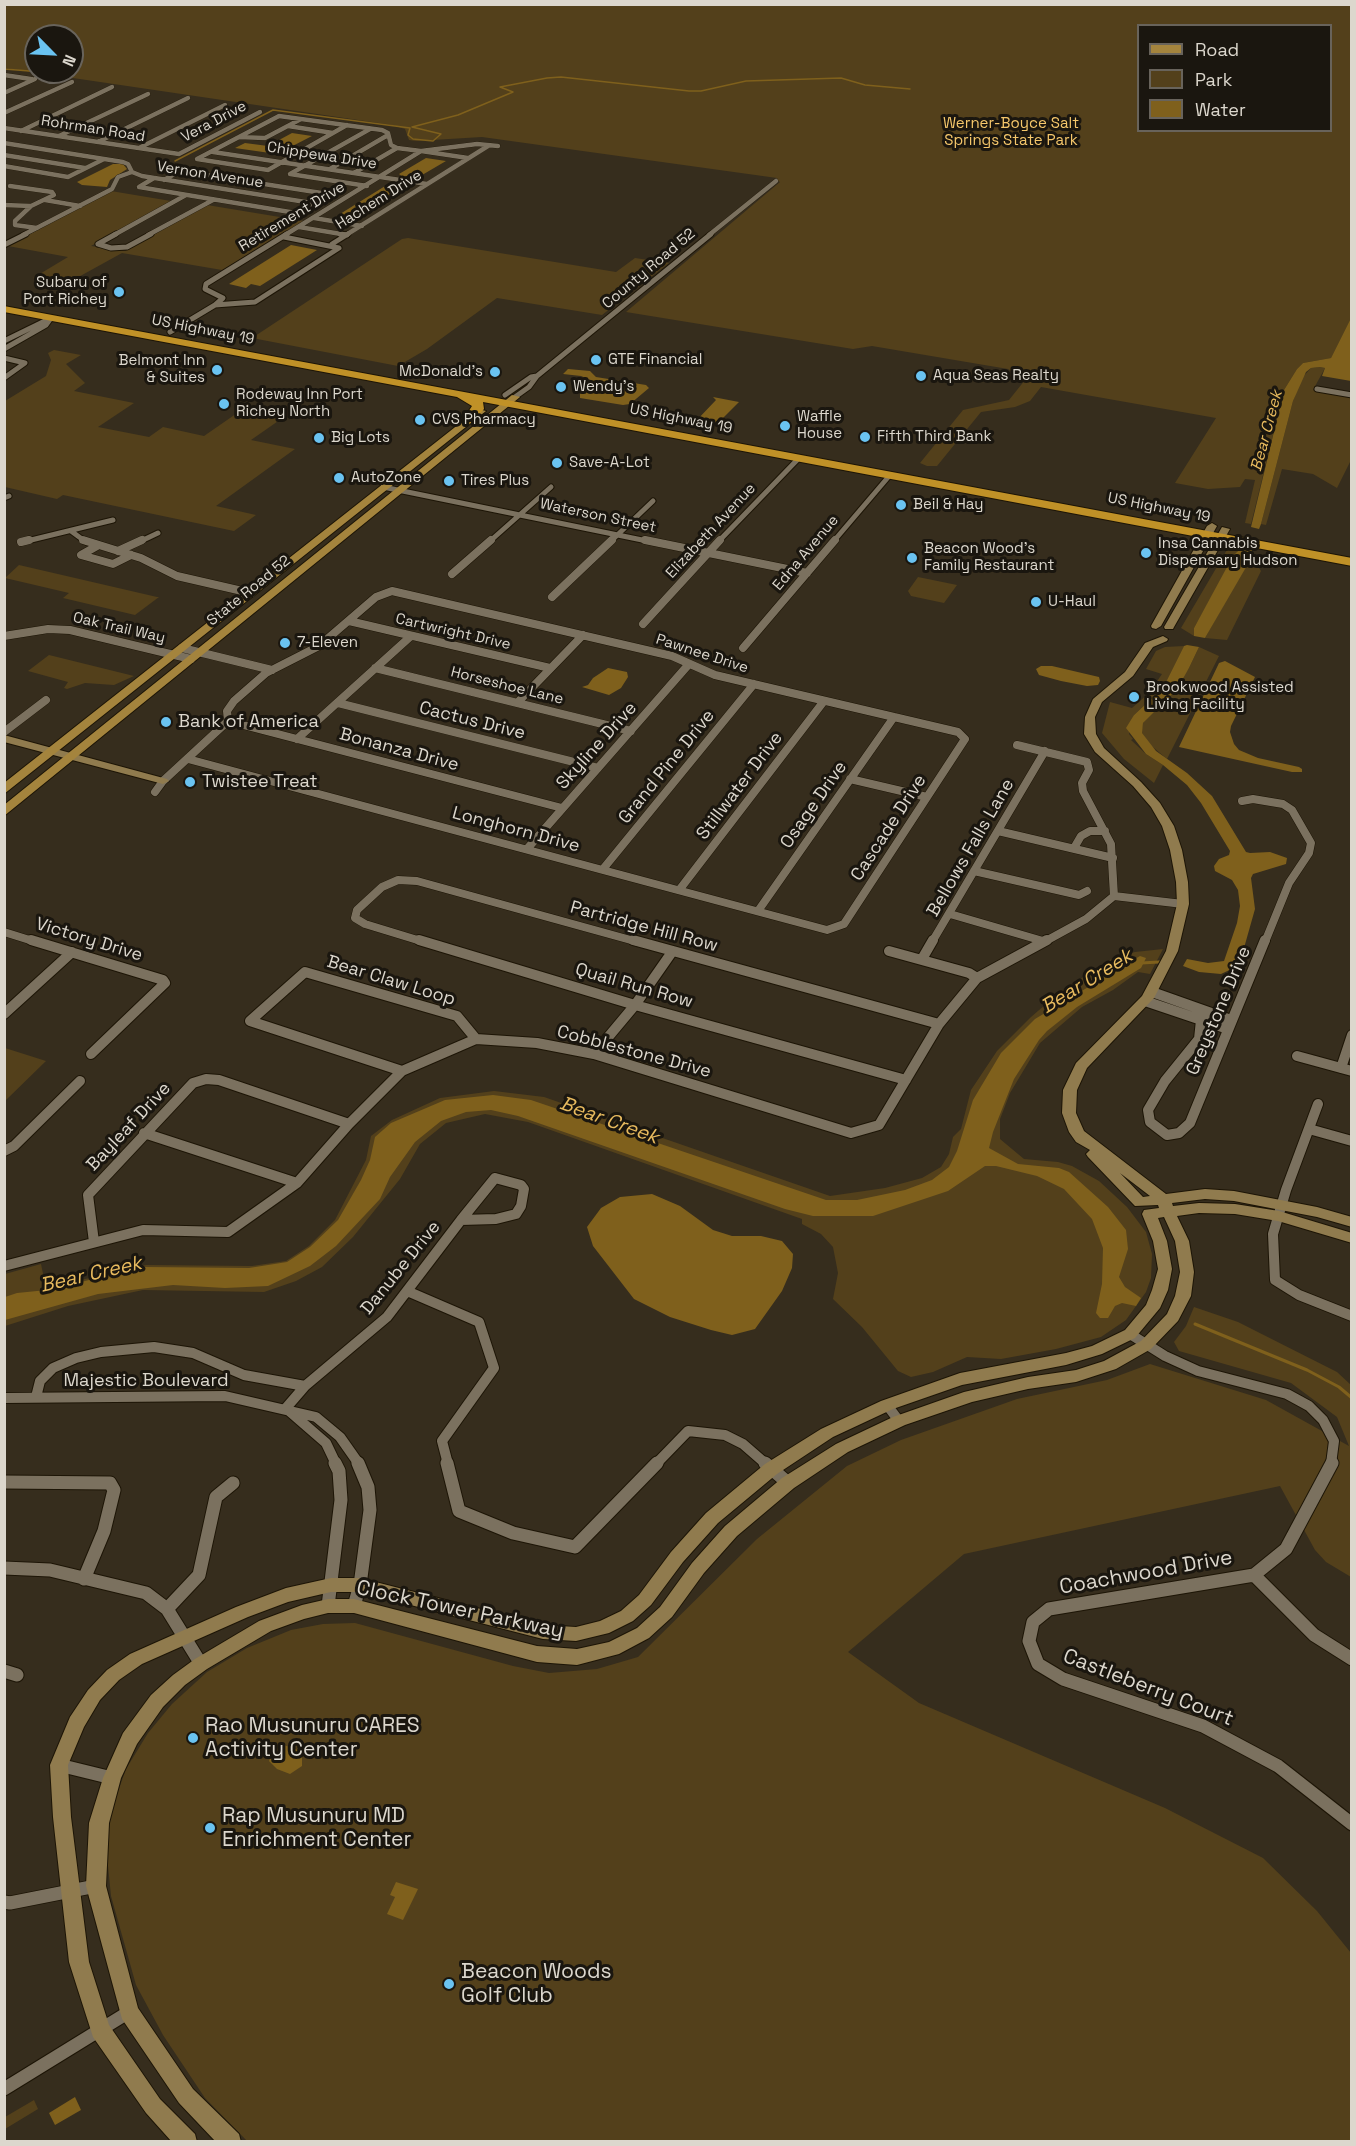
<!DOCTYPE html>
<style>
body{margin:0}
#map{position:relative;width:1356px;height:2146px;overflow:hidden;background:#362d1d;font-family:"Space Grotesk",sans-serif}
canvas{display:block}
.frame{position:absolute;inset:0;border:6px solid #dcd7cd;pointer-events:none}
.legend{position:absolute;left:1137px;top:24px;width:195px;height:108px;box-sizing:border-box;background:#1a160f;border:2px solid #68635b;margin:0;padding:8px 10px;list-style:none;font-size:18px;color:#dcd7cd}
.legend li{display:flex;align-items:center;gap:12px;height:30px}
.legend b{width:30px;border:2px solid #68635b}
.north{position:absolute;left:24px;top:24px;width:60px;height:60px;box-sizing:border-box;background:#1a160f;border:2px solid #68635b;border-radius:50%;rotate:114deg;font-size:16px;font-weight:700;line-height:24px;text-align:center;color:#dcd7cd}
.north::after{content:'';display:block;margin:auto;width:21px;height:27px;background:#6ac3f1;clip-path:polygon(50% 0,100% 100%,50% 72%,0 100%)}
</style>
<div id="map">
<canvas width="1356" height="2146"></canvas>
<div class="frame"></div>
<ul class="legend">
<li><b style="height:8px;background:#a4843d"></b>Road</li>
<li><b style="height:16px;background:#53401b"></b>Park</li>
<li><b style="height:16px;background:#7f601c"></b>Water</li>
</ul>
<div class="north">N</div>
</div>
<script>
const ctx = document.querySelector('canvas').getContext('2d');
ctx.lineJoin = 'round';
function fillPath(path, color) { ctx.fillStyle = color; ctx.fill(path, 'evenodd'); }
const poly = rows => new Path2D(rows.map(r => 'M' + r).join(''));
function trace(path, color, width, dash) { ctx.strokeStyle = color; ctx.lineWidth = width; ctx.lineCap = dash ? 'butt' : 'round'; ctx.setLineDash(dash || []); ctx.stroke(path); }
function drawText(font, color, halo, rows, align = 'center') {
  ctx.font = font + ' "Space Grotesk",sans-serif'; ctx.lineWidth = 6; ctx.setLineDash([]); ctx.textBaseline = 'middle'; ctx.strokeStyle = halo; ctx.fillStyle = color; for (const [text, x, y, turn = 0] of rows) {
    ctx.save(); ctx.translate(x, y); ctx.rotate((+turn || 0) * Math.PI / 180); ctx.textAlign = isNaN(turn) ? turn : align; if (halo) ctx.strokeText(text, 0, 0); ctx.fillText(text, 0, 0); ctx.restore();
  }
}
fillPath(poly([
 [4,5,1351,5,1351,318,1331,358,1303,363,1297,369,1284,390,1251,524,1245,523,1255,480,1245,479,1240,487,1208,489,1175,483,1216,418,1041,387,1030,401,1015,407,981,412,937,466,927,466,920,463,963,410,1009,400,1025,380,1008,369,872,346,853,349,626,312,780,182,776,180,777,178,482,137,416,141,409,140,405,129,392,125,5,68],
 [1138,26,1330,26,1330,130,1138,130],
 [36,36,72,36,72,72,36,72],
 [111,191,171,201,91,246,125,251,207,205,304,221,222,270,122,253,64,285,33,278,68,257,8,246],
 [408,238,616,272,635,258,669,263,602,315,497,298,427,349,398,366,252,338,402,239],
 [54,350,81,355,66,364,85,383,74,391,134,403,98,427,149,437,163,427,204,436,243,409,284,417,251,440,295,449,216,506,256,515,234,531,63,495,57,499,5,487,5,401,46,376,51,360,48,353],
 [1320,367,1325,368,1313,390,1351,397,1351,460,1337,488,1313,474,1282,469,1266,525,1261,524,1293,401,1301,379,1311,368],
 [1228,548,1239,549,1194,628,1194,636,1181,628],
 [1249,559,1255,561,1261,571,1227,640,1205,638],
 [19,565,157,597,159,597,135,615,63,598,69,593,5,578],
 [918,577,957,585,944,603,911,596,908,591],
 [1184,646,1163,688,1134,715,1129,734,1133,739,1131,740,1146,754,1163,765,1154,783,1124,759,1102,733,1110,702,1132,708,1149,693,1162,674,1146,669,1156,651,1165,647],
 [1199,647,1219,656,1167,759,1148,743,1141,732,1143,723,1152,712,1163,704,1189,668],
 [49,655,134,676,114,685,85,683,67,689,64,688,68,682,28,671],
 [1163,949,1150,974,1138,972,1113,990,1082,1007,1040,1043,1010,1093,1000,1119,1000,1139,1024,1159,1058,1162,1072,1166,1099,1181,1127,1207,1146,1232,1152,1254,1151,1278,1146,1292,1126,1320,1101,1337,1056,1349,1001,1359,967,1357,933,1372,911,1377,898,1371,862,1327,833,1299,838,1273,833,1247,821,1234,802,1224,802,1219,528,1122,485,1114,446,1123,420,1144,400,1179,353,1237,322,1267,296,1281,264,1292,143,1290,68,1306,5,1326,5,1274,41,1264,46,1288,146,1265,252,1266,286,1261,309,1246,335,1220,366,1160,371,1136,392,1120,440,1098,494,1091,544,1097,830,1196,885,1188,922,1178,941,1167,949,1154,953,1137,961,1129,971,1090,997,1051,1031,1017,1060,992,1113,958,1135,952],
 [5,1048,46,1061,5,1101,4,1048],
 [1194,1307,1238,1322,1337,1372,1351,1385,1351,1577,1326,1562,1315,1550,1280,1486,964,1554,848,1652,919,1703,1165,1808,1263,1858,1317,1911,1351,1953,1351,2141,248,2142,205,2098,163,2035,136,1985,111,1896,107,1856,110,1814,126,1769,148,1733,172,1704,207,1672,247,1648,291,1630,323,1624,355,1623,513,1666,549,1673,597,1669,638,1657,757,1539,847,1466,901,1440,1017,1399,1107,1380,1150,1364,1266,1400,1349,1446,1337,1417,1291,1383,1179,1351,1174,1342,1186,1326],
 [34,2100,38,2109,5,2129,5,2117]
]), '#53401b');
fillPath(poly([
 [292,133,312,136,277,154,235,148,245,143,268,146],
 [426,158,446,161,417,178,404,178,399,174],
 [113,164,123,164,127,169,110,180,107,187,82,185,77,182],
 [399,182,406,186,356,217,340,214,390,183],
 [291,245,317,250,260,286,251,284,246,288,229,284],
 [1351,318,1351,381,1322,376,1325,368,1320,367,1311,368,1306,372,1293,401,1261,524,1259,529,1251,527,1284,390,1297,369,1303,363,1331,358],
 [568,369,590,371,596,377,646,385,649,388,630,404,623,405,580,398,580,394,592,384,593,381,581,376,563,374],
 [713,397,739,402,718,423,696,421,716,400],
 [1241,548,1252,550,1252,557,1205,638,1194,636,1194,628,1233,556],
 [1187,645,1199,647,1189,668,1177,689,1143,723,1142,733,1156,751,1187,773,1212,796,1246,852,1250,853,1270,852,1287,858,1286,864,1253,874,1251,878,1255,909,1244,948,1236,967,1221,974,1199,972,1183,966,1187,959,1208,963,1224,961,1237,923,1240,906,1238,890,1232,880,1215,871,1214,866,1219,859,1229,855,1230,851,1201,803,1187,785,1163,765,1146,754,1126,728,1134,715,1163,688,1184,646],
 [1225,661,1255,677,1231,726,1230,732,1234,744,1239,750,1258,758,1299,767,1302,769,1302,772,1292,772,1179,747,1219,663],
 [1041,666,1052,666,1099,677,1100,681,1098,685,1087,686,1061,681,1039,675,1036,669],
 [608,668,627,672,628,677,621,688,609,695,582,687,588,685,593,678],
 [1140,956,1146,958,1141,968,1077,1007,1047,1031,1039,1040,1014,1079,993,1132,989,1148,1018,1164,1059,1168,1069,1172,1108,1207,1126,1230,1128,1249,1119,1277,1125,1287,1141,1298,1136,1306,1122,1303,1115,1306,1108,1318,1100,1318,1096,1313,1102,1284,1103,1248,1092,1219,1064,1189,1037,1176,996,1166,985,1166,948,1191,873,1216,813,1216,785,1209,518,1116,491,1110,466,1112,441,1121,415,1142,390,1177,380,1199,336,1246,310,1266,268,1286,225,1288,173,1285,98,1294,5,1320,5,1297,17,1293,47,1290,144,1267,249,1268,287,1262,310,1247,338,1220,361,1180,370,1160,375,1137,391,1123,445,1100,493,1095,531,1100,826,1200,857,1200,905,1190,932,1180,949,1167,957,1151,973,1100,1001,1053,1035,1019],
 [652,1194,680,1206,713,1230,732,1236,761,1236,782,1241,793,1254,792,1268,782,1291,755,1329,732,1335,711,1330,670,1317,634,1299,593,1246,587,1227,601,1208,620,1197],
 [284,1745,298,1750,302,1758,302,1766,290,1774,277,1769,269,1761,273,1751],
 [396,1882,418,1889,403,1920,387,1914,395,1897,390,1895],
 [75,2097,81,2110,55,2125,49,2113]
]), '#7f601c');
trace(poly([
 [4,69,42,72],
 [175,161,273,110,410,128,408,135,413,139,433,141,441,134,412,127,458,115,513,92,500,87,547,78,561,77,689,91,701,91,746,81,841,78,865,85,910,89]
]), '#7f601c', 1.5);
trace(poly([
 [1141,963,1159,962],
 [1195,1324,1307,1370,1339,1387,1352,1398]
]), '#7f601c', 3);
const streetFar4 = poly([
 [4,75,31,79],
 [4,93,35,79],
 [4,113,72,82],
 [288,126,333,133],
 [4,128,179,154,260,112],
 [21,131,112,87],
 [59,136,148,94],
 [239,137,265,138,301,119],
 [98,142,188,98],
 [4,143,123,162,128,164,132,172,142,176,312,203],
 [139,148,225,105],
 [213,152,427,184],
 [4,155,85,168],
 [197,159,279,116,382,130,388,133,391,145,397,148,421,151,477,144,498,146],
 [197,159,268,170],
 [4,166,68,177,104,159],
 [330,169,388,135],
 [268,170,347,125],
 [354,173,397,148],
 [290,174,370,129],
 [290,174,367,186],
 [154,178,139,187,296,213,328,194],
 [164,180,178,172,187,172,328,194],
 [10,186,52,192,54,195,31,206,15,221,15,225,37,228],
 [45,200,80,206],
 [4,205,31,206],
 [314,218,362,226],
 [299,227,347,235],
 [23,235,112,189,118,177,132,172],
 [114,235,186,195],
 [148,235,213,200],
 [285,235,421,151,468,158],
 [346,235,488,146],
 [709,235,776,181]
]);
const streetFar3 = poly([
 [340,234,347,235],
 [98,244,111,248,127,247,151,234],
 [98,244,116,234],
 [332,244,348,234],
 [4,245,26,234],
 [215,305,223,298,205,289,206,284,287,234],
 [170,332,215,305,255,302,339,248,284,237],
 [4,341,49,319],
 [4,349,46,325,51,318],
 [4,358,25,363,4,378],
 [537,376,711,234],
 [1317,389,1352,395],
 [505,395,531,377,537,376,529,387,515,397],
 [383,487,652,542],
 [4,498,9,496],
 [71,531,86,542],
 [23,542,113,520],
 [139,542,158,533],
 [489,542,551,487],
 [610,542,653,501],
 [718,542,799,458],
 [833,542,890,475]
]);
const streetFar2 = poly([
 [83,540,141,558,177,576,251,593],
 [645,540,807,573],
 [21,542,29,540],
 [97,546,81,555,113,564,131,555],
 [118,551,142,540],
 [452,574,491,540],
 [552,597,612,540],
 [349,621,550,668],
 [643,624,720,540],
 [4,636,48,629,70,630,191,659],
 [182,648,272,670],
 [743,648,835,540],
 [375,668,631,731],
 [518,702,583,635],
 [338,703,598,768],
 [228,721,562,808],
 [4,732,46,700],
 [297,739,411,636],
 [1017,745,1087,762,1089,770,1082,783,1083,791,1111,844,1114,896],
 [850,779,927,797],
 [155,792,163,781,228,721,227,711,234,701,266,673,319,646,376,597,392,591,672,656,715,675,958,732,965,739,844,924,827,930,188,759],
 [1242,801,1253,799,1283,804,1292,810,1311,843,1309,853,1289,883,1265,942],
 [998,831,1113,858],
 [1074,848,1081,836,1090,831,1105,831],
 [527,849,689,664],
 [603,869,754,684],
 [974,871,1079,895,1087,891],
 [680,889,824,701],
 [758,911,894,717],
 [950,914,1043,941],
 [4,932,36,942],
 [424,942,365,924,355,918,357,910,382,887,398,880,417,881,638,942],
 [932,942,1045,751],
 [1044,942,1086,919,1114,896,1183,904]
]);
const streetFar1 = poly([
 [31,940,163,980,165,983,91,1054],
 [419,940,635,1005,906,1080],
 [633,940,939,1024],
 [889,951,969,973,977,978],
 [922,959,933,940],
 [1152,992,1231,1020],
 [1145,1001,1228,1029],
 [4,1014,72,952],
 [1201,1020,1199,1039,1165,1081,1148,1110,1150,1122,1167,1135,1179,1133,1190,1123,1265,940],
 [594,1054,635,1005,672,952],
 [1297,1056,1352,1071],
 [1341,1068,1352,1035],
 [402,1071,250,1021,305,972,457,1016,476,1039],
 [1318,1104,1286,1190,1273,1234,1275,1280,1299,1295,1352,1316],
 [1309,1129,1352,1141],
 [144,1133,297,1183],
 [4,1151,14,1146,80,1081],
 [495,1178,521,1185,524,1189,521,1206,516,1214,496,1219,461,1220,495,1178],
 [94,1242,88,1195,193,1083,206,1079,219,1080,349,1124],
 [4,1266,143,1230,228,1232,297,1183,349,1124,402,1071,476,1039,537,1043,594,1054,851,1133,879,1125,939,1024,977,978,1047,940],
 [407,1291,479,1322,494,1368,442,1441,448,1464],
 [1130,1334,1165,1356,1198,1371,1287,1394,1309,1406,1323,1420,1334,1441,1331,1464],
 [36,1397,40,1381,53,1368,76,1358,101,1352,154,1347,193,1353,244,1375,305,1386],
 [4,1398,225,1396,316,1417,340,1437,359,1464],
 [887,1405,899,1421],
 [286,1408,305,1386,387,1317,461,1220],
 [288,1410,326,1443,336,1464],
 [656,1464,688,1431,725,1435,743,1444,766,1464]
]);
const street = poly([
 [447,1463,459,1511,513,1533,575,1547,657,1463],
 [765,1463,788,1483],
 [1332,1463,1286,1549,1254,1575,1314,1635,1352,1659],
 [4,1482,110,1483,114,1490,104,1531,84,1579],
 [4,1568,50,1570,146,1593,167,1609,201,1664],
 [1254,1575,1049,1609,1033,1622,1029,1641,1038,1664,1063,1679,1203,1726,1278,1766,1352,1824],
 [328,1606,341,1500,339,1471,335,1463],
 [354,1606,360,1585,370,1510,368,1487,358,1463],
 [167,1609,199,1575,216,1497,233,1483],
 [4,1671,17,1675],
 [59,1765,112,1778],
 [4,1902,10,1903,96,1886],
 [4,2089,129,2012]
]);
const secondary = poly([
 [1212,523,1217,526,1161,626,1156,629,1152,628,1151,626,1207,526,1212,523],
 [1222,527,1230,529,1174,627,1173,629,1165,629,1164,627,1222,527],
 [1163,636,1168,639,1167,641,1153,647,1133,676,1102,702,1095,717,1096,734,1104,748,1141,782,1160,803,1174,826,1182,850,1188,882,1189,904,1178,951,1154,998,1087,1068,1077,1090,1076,1113,1084,1131,1166,1194,1205,1189,1234,1191,1317,1207,1352,1217,1352,1227,1317,1217,1234,1201,1205,1199,1172,1203,1173,1206,1199,1203,1235,1204,1279,1211,1352,1233,1352,1243,1278,1221,1235,1214,1199,1213,1177,1216,1189,1241,1194,1272,1191,1296,1178,1321,1151,1349,1116,1369,1076,1382,1028,1389,972,1402,905,1425,848,1452,794,1488,737,1536,704,1573,672,1617,649,1638,619,1654,577,1665,537,1662,354,1613,328,1613,304,1619,271,1631,207,1669,185,1685,163,1707,137,1744,121,1778,109,1823,106,1886,138,2008,193,2089,239,2134,241,2142,216,2142,179,2103,122,2019,86,1886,89,1823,103,1778,123,1733,151,1695,173,1675,195,1659,259,1621,302,1605,328,1599,354,1599,537,1646,577,1649,609,1642,637,1628,660,1607,692,1563,725,1526,782,1478,836,1444,893,1417,964,1392,1028,1377,1076,1370,1104,1361,1141,1341,1167,1314,1175,1296,1180,1272,1175,1241,1164,1217,1158,1218,1167,1241,1172,1269,1168,1290,1160,1308,1135,1338,1102,1354,1066,1365,962,1385,893,1409,833,1437,777,1474,718,1523,683,1562,651,1605,633,1621,609,1633,576,1641,543,1639,360,1592,331,1592,288,1602,248,1617,142,1664,119,1680,100,1700,84,1727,68,1765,71,1817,89,1962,109,2025,160,2099,195,2134,197,2142,172,2142,146,2113,93,2037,69,1962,53,1817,50,1765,70,1717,88,1690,107,1670,130,1654,236,1607,286,1588,331,1578,360,1578,543,1625,576,1627,600,1621,621,1611,639,1595,671,1552,706,1513,765,1464,821,1429,881,1401,960,1373,1066,1353,1092,1346,1125,1330,1146,1305,1152,1290,1158,1269,1153,1241,1142,1214,1144,1210,1159,1208,1158,1205,1135,1206,1088,1157,1086,1154,1090,1150,1076,1142,1069,1132,1062,1113,1063,1090,1076,1063,1142,996,1166,951,1177,904,1176,882,1170,850,1162,826,1151,807,1133,786,1095,752,1084,734,1085,717,1093,699,1125,672,1145,643,1163,636],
 [1120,1173,1150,1196,1143,1197,1120,1173],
 [4,735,167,779,169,781,163,784,4,742,4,735]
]);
const primary = poly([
 [512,395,520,397,4,816,4,805,512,395],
 [478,409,486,411,4,794,4,783,478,409]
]);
const highway = poly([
 [4,306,1352,558,1352,566,483,402,484,409,473,422,469,423,463,420,472,406,457,397,4,312,4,306]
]);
trace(streetFar4, '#1d1506', 5);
trace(streetFar3, '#1d1506', 7);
trace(streetFar2, '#1d1506', 9);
trace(streetFar1, '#1d1506', 12);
trace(street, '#1d1506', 15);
trace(secondary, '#1d1506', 2);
trace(primary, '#1d1506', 2);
trace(highway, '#1d1506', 2);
trace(streetFar4, '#7b715f', 4.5);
trace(streetFar3, '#7b715f', 5);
trace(streetFar2, '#7b715f', 8);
trace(streetFar1, '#7b715f', 10);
trace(street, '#7b715f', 13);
fillPath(secondary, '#907b4e');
fillPath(primary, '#a4843d');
fillPath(highway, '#c09127');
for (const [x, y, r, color] of [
 [119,292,6,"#6ac3f1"],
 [596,360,6,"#6ac3f1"],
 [217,370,6,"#6ac3f1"],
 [495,372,6,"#6ac3f1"],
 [921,376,6,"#6ac3f1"],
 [561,387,6,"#6ac3f1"],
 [224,404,6,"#6ac3f1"],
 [420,420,6,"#6ac3f1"],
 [785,426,6,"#6ac3f1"],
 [865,437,6,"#6ac3f1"],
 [319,438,6,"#6ac3f1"],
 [557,463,6,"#6ac3f1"],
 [339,478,6,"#6ac3f1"],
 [449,481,6,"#6ac3f1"],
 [901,505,6,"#6ac3f1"],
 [1146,553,6,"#6ac3f1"],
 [912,558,6,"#6ac3f1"],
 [1036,602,6,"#6ac3f1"],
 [285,643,6,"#6ac3f1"],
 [1134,697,6,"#6ac3f1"],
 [166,722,6,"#6ac3f1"],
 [190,782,6,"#6ac3f1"],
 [193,1738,6,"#6ac3f1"],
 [210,1828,6,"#6ac3f1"],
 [449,1984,6,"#6ac3f1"]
]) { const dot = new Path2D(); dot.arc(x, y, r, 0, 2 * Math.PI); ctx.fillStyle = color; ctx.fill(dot); trace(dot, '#1a160f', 2); }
drawText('15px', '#dcd7cd', '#1a160f', [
 ["Vera Drive",214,122,-28],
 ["Rohrman Road",93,129,9],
 ["Chippewa Drive",322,156,9],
 ["Vernon Avenue",210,175,9],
 ["Hachem Drive",379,200,-32],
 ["Retirement Drive",292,217,-31],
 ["County Road 52",649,269,-40],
 ["US Highway 19",203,330,11],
 ["US Highway 19",681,419,11],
 ["US Highway 19",1159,508,11],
 ["Waterson Street",598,516,12],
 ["Elizabeth Avenue",711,531,-47],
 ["Edna Avenue",806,553,-50],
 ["State Road 52",249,591,-39],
 ["Oak Trail Way",119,628,13],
 ["Cartwright Drive",453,632,13],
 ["Pawnee Drive",702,654,18],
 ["Horseshoe Lane",507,686,14]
]);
drawText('15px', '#f5c76b', '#1a160f', [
 ["Werner-Boyce Salt",1011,124],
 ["Springs State Park",1011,141]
]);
drawText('15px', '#dcd7cd', '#1a160f', [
 ["Subaru of",107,283,"right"],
 ["Port Richey",107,300,"right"],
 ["GTE Financial",608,360],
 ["Belmont Inn",205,361,"right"],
 ["& Suites",205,378,"right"],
 ["McDonald's",483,372,"right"],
 ["Aqua Seas Realty",933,376],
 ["Wendy's",573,387],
 ["Rodeway Inn Port",236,395],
 ["Richey North",236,412],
 ["Waffle",797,417],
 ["House",797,434],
 ["CVS Pharmacy",432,420],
 ["Fifth Third Bank",877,437],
 ["Big Lots",331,438],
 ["Save-A-Lot",569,463],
 ["AutoZone",351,478],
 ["Tires Plus",461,481],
 ["Beil & Hay",913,505],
 ["Insa Cannabis",1158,544],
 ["Dispensary Hudson",1158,561],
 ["Beacon Wood's",924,549],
 ["Family Restaurant",924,566],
 ["U-Haul",1048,602],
 ["7-Eleven",297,643],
 ["Brookwood Assisted",1146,688],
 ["Living Facility",1146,705]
], 'left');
drawText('italic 16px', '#e7ba5e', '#1a160f', [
 ["Bear Creek",1267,431,-75]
]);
drawText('18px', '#dcd7cd', '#1a160f', [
 ["Cactus Drive",472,721,14],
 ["Skyline Drive",597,746,-48],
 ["Bonanza Drive",399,750,15],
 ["Grand Pine Drive",667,767,-51],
 ["Stillwater Drive",740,786,-53],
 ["Osage Drive",814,805,-55],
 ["Cascade Drive",889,828,-57],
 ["Longhorn Drive",516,830,15],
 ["Bellows Falls Lane",971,848,-60],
 ["Partridge Hill Row",644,927,15],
 ["Victory Drive",89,940,17],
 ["Bear Claw Loop",391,981,17],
 ["Quail Run Row",634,986,16],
 ["Greystone Drive",1219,1011,-67],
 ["Cobblestone Drive",634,1052,15],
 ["Bayleaf Drive",129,1127,-47],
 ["Danube Drive",401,1268,-51],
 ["Majestic Boulevard",146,1381]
]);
drawText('18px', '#dcd7cd', '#1a160f', [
 ["Bank of America",178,722],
 ["Twistee Treat",202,782]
], 'left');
drawText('italic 20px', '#e7ba5e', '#1a160f', [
 ["Bear Creek",1087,982,-32],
 ["Bear Creek",609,1121,20],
 ["Bear Creek",91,1275,-13]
]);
drawText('21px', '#dcd7cd', '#1a160f', [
 ["Coachwood Drive",1146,1573,-10],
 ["Clock Tower Parkway",460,1610,12],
 ["Castleberry Court",1148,1688,21]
]);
drawText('21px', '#dcd7cd', '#1a160f', [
 ["Rao Musunuru CARES",205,1726],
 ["Activity Center",205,1750],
 ["Rap Musunuru MD",222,1816],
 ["Enrichment Center",222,1840],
 ["Beacon Woods",461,1972],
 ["Golf Club",461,1996]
], 'left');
</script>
